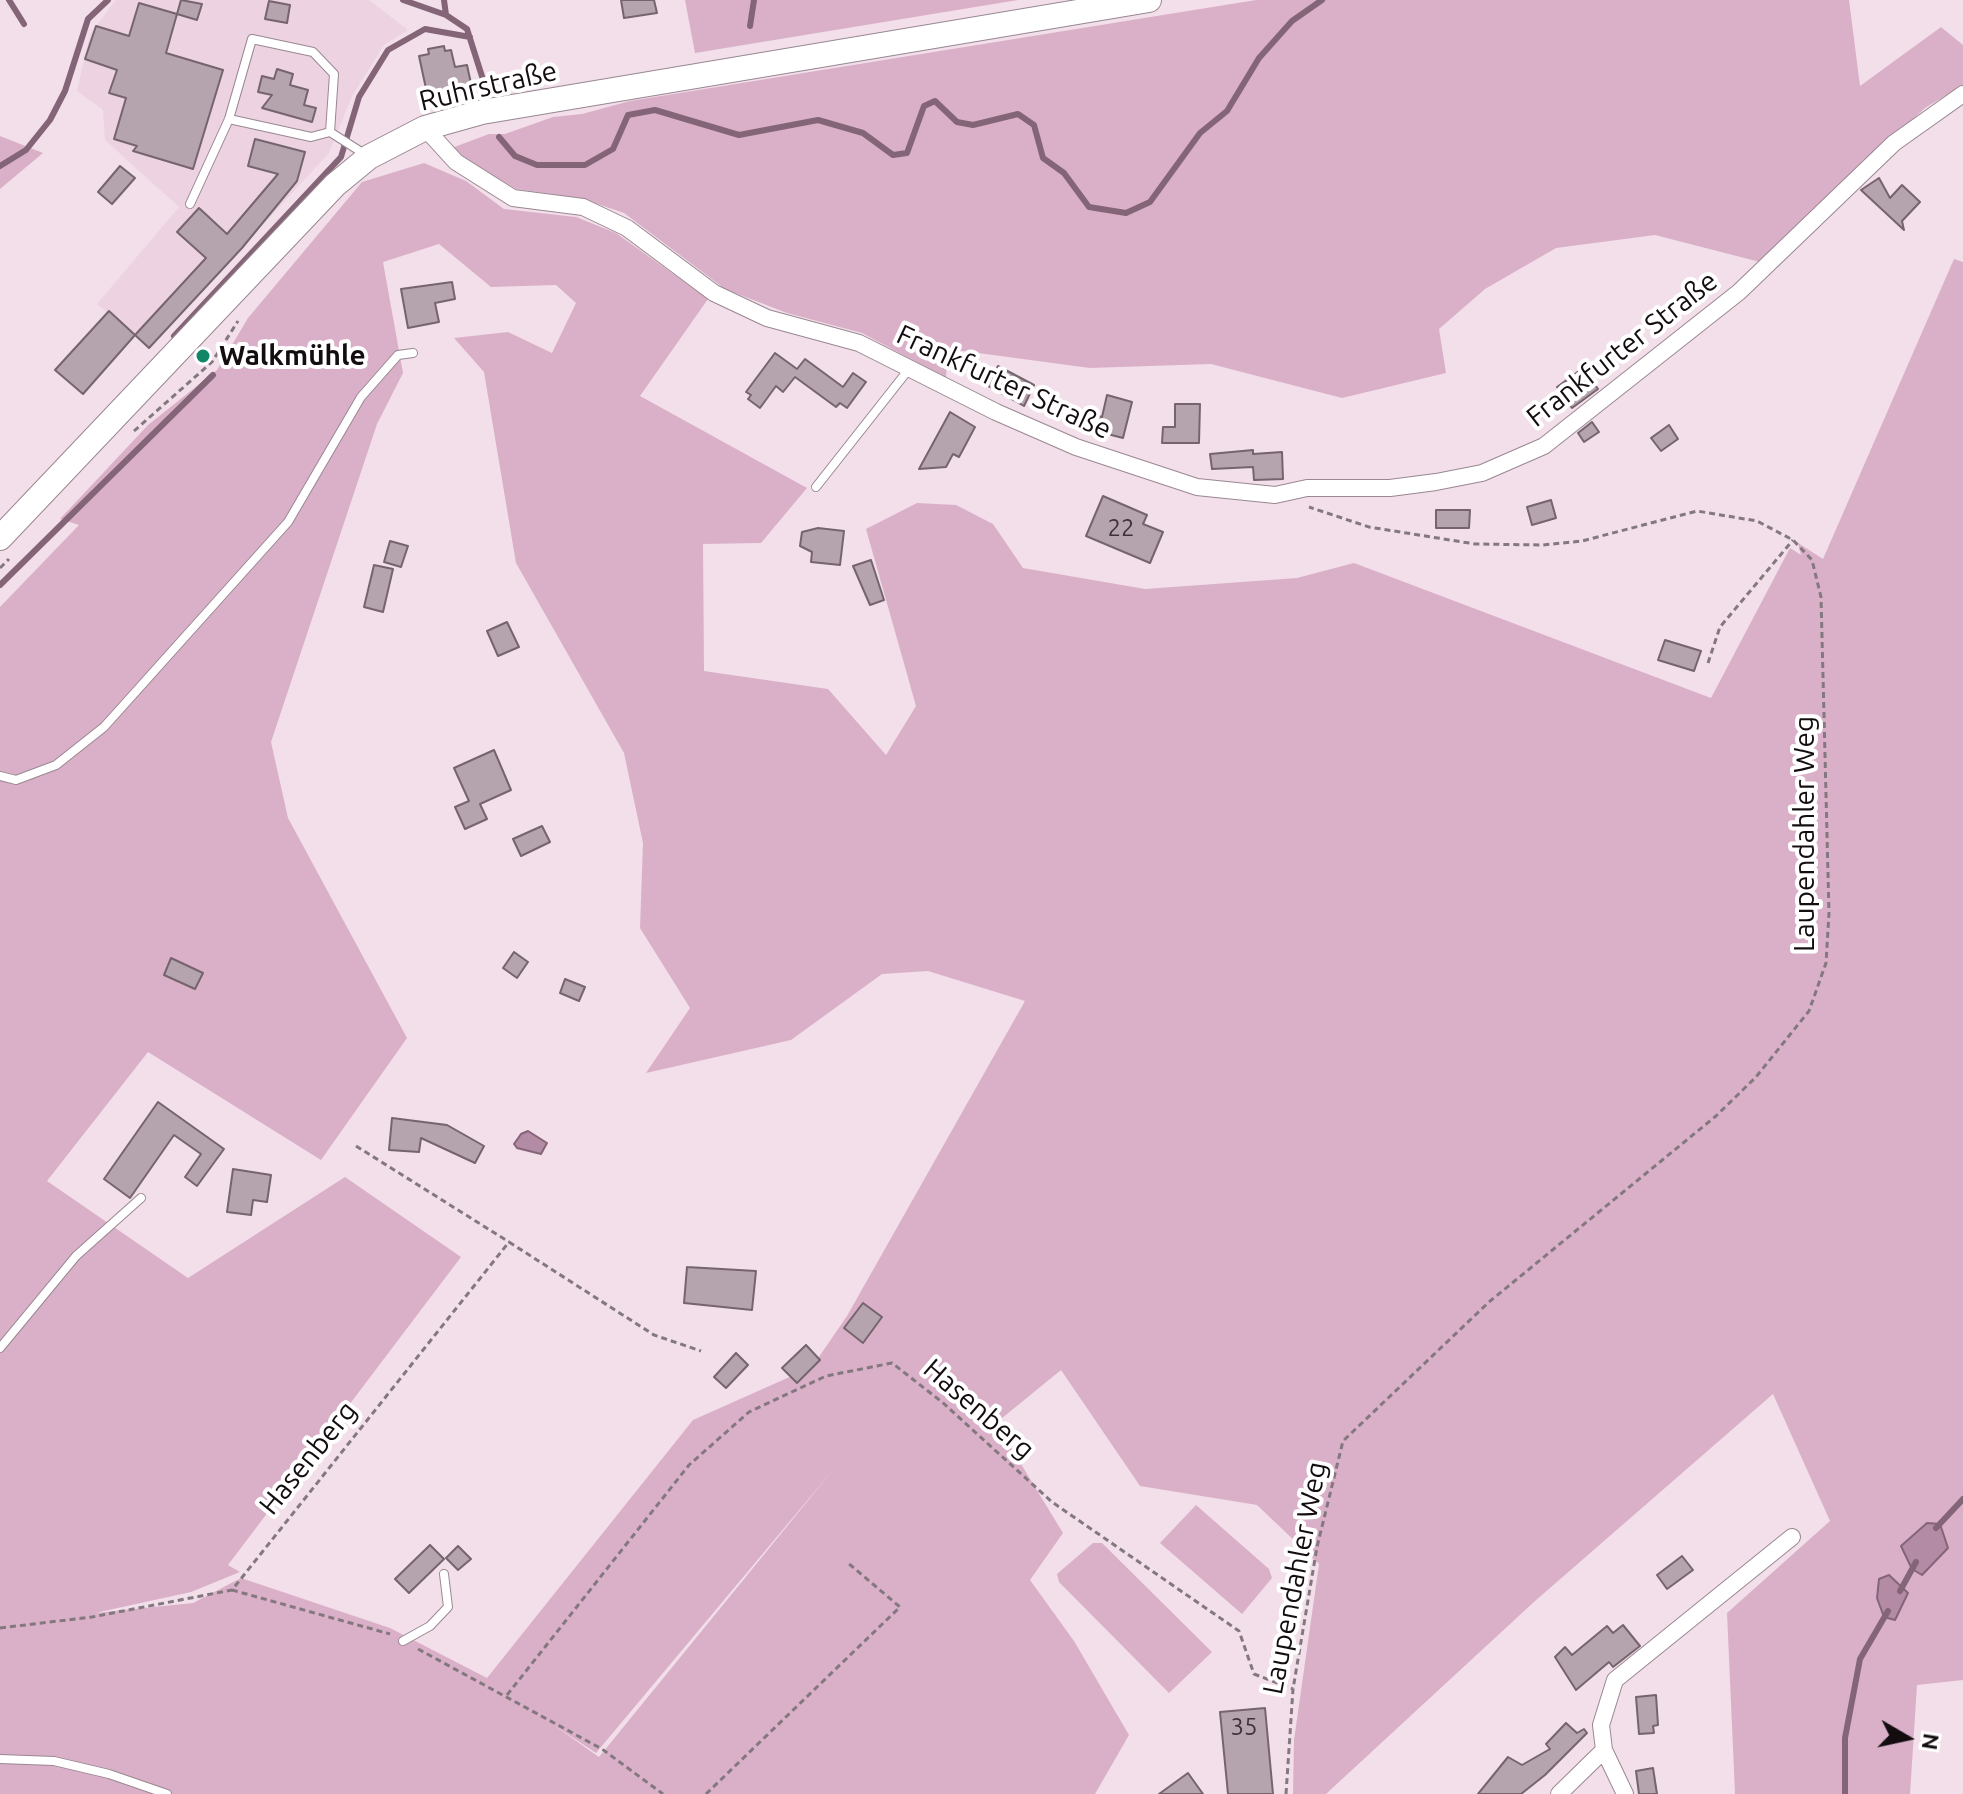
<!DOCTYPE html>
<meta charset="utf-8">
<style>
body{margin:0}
#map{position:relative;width:1963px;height:1794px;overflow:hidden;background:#f2dfea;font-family:Ubuntu,sans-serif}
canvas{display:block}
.north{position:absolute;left:1867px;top:1698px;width:80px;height:80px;-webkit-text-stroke:6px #fff;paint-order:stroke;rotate:99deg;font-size:22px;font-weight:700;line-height:32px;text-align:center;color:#130d10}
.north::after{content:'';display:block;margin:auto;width:28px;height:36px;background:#130d10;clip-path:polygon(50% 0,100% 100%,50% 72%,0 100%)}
</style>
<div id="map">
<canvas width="1963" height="1794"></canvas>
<div class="north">N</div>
</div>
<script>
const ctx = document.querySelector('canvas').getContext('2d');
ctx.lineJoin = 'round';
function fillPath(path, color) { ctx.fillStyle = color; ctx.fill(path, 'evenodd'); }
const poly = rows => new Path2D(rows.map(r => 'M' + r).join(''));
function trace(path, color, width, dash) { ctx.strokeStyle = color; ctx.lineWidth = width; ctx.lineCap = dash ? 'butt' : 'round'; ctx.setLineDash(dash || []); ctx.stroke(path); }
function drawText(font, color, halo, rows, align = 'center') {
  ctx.font = font + ' Ubuntu,sans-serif'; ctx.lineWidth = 8; ctx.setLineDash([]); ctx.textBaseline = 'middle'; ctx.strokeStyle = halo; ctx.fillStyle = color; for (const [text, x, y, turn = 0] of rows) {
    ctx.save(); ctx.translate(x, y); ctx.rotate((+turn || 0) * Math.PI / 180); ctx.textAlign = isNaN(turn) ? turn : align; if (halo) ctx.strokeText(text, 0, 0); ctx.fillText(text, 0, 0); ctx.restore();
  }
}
fillPath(poly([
 [116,0,369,0,408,30,384,45,352,96,329,153,149,348,97,304,179,207,105,140,103,110,77,91,90,34]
]), '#edd2e2');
fillPath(poly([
 [685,0,1018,0,695,53],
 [1256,0,1849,0,1860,86,1941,27,1963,45,1963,85,1925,108,1760,262,1655,235,1556,248,1485,289,1439,329,1446,373,1342,398,1211,364,1090,368,948,349,946,378,862,333,787,313,725,289,624,213,580,198,516,189,449,149,489,134,505,134,553,117,582,114,630,101],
 [0,136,43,153,0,189],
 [424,163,466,181,504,209,576,217,616,233,708,299,640,396,807,488,761,543,703,544,704,671,828,689,886,755,916,706,866,529,917,503,956,505,993,524,1023,568,1145,589,1297,578,1354,563,1711,698,1790,548,1801,555,1798,543,1823,559,1954,259,1963,262,1963,1680,1917,1685,1910,1794,1735,1794,1727,1613,1830,1521,1773,1394,1535,1601,1326,1794,1293,1794,1294,1740,1319,1564,1257,1505,1140,1486,1061,1370,996,1423,1063,1533,1030,1580,1074,1641,1129,1735,1095,1794,0,1794,0,607,79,525,60,519,148,425,217,370,248,318,362,182],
 [439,244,491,287,556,285,576,303,552,353,508,332,454,338,484,372,516,563,624,753,643,843,640,928,690,1008,646,1073,791,1040,882,974,928,971,1025,1001,847,1316,812,1367,693,1420,487,1678,390,1628,241,1578,193,1603,95,1613,191,1592,240,1572,228,1565,461,1257,345,1177,188,1278,47,1181,148,1052,321,1160,407,1038,288,818,271,742,377,424,403,373,383,262],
 [832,1471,599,1757,552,1724,596,1753],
 [1196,1505,1269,1569,1272,1578,1242,1614,1160,1543],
 [1093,1543,1102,1543,1212,1652,1169,1693,1059,1582,1057,1574]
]), '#dab0c9');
const water = poly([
 [528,1131,547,1143,541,1154,517,1148,514,1144,521,1134,528,1131],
 [1927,1523,1940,1524,1948,1548,1922,1575,1912,1569,1901,1546,1927,1523],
 [1889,1575,1908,1593,1895,1620,1884,1617,1877,1598,1879,1579,1889,1575]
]);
fillPath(water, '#b48ba4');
trace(water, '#846578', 2);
trace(poly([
 [9,0,24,24],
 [403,0,446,15,467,29,486,89],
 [444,0,446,15],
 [750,26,754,0],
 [499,137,515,156,537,165,585,165,613,149,628,115,655,110,739,135,818,120,863,133,893,155,907,153,924,106,935,101,957,122,973,125,1018,114,1034,125,1043,158,1064,173,1089,207,1126,213,1150,202,1200,133,1227,111,1259,58,1292,21,1322,0],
 [0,166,26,150,50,120,65,91,88,19,108,0],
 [174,336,341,157,359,97,388,50,425,29,470,37],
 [0,585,213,375],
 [1936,1528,1963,1499],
 [1900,1591,1916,1562],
 [1845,1794,1845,1738,1860,1659,1888,1611]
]), '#846578', 6);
const building = poly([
 [181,0,202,4,197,20,177,14,181,0],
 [621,0,654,0,657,13,624,18,621,0],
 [269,1,290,5,287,23,265,19,269,1],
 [139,3,177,14,166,53,223,70,193,169,133,151,137,146,114,139,126,98,109,93,117,70,85,59,96,26,129,36,139,3],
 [444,46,445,51,451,50,455,67,467,65,472,88,428,98,419,56,429,54,428,49,444,46],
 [277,69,293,74,290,85,308,90,304,105,316,108,312,122,262,108,272,95,258,92,262,76,274,79,277,69],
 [255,139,305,152,297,181,242,248,149,348,135,335,206,258,177,232,199,208,227,234,278,174,248,166,255,139],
 [120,166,135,178,112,204,98,192,120,166],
 [1879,178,1890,198,1902,185,1920,202,1902,221,1904,230,1861,190,1879,178],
 [452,282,455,299,435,303,439,322,408,328,401,289,452,282],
 [109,311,135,335,83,394,55,370,109,311],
 [775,353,797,369,805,359,843,387,853,373,866,382,847,408,840,403,836,407,795,377,783,392,776,386,760,408,748,399,751,395,746,392,775,353],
 [998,366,1034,385,1024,406,988,386,998,366],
 [1583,368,1598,389,1572,408,1557,387,1583,368],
 [1107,395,1132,402,1123,438,1088,429,1092,414,1102,417,1107,395],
 [1175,404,1200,404,1199,443,1162,443,1163,427,1175,427,1175,404],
 [950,412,975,427,966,444,959,457,953,454,946,467,919,469,950,412],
 [1592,422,1599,432,1584,442,1578,433,1592,422],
 [1669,425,1678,439,1661,451,1651,438,1669,425],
 [1253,450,1253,454,1282,452,1283,479,1254,480,1253,467,1212,469,1210,454,1253,450],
 [1103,496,1147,515,1143,524,1163,532,1150,563,1086,536,1103,496],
 [1551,500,1556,518,1532,525,1527,507,1551,500],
 [1436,510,1470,510,1469,528,1436,528,1436,510],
 [818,528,844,531,840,565,811,562,812,552,800,546,802,532,818,528],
 [390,541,408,546,401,567,384,562,390,541],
 [871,560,884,600,870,605,853,566,871,560],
 [374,565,393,569,383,612,364,607,374,565],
 [507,622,519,647,498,656,487,631,507,622],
 [1665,640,1701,651,1694,671,1658,660,1665,640],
 [494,750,511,790,480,804,487,819,465,829,455,807,469,801,454,768,494,750],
 [542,826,550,842,521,856,513,839,542,826],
 [514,952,528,962,517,978,503,968,514,952],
 [171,958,203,973,195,989,164,975,171,958],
 [565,979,585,987,579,1001,560,993,565,979],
 [158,1102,224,1149,197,1186,185,1177,201,1154,174,1135,130,1198,104,1179,158,1102],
 [392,1118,447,1125,484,1146,475,1163,421,1138,419,1152,389,1150,392,1118],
 [233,1169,271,1175,267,1202,253,1200,251,1215,227,1212,233,1169],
 [687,1267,756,1271,752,1310,684,1303,687,1267],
 [863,1303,882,1317,863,1343,844,1328,863,1303],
 [806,1345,820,1360,797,1383,782,1368,806,1345],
 [736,1353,748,1365,726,1388,714,1377,736,1353],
 [430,1545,444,1559,409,1593,395,1579,430,1545],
 [458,1546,471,1559,458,1570,446,1558,458,1546],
 [1682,1556,1693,1570,1667,1589,1657,1575,1682,1556],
 [1623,1625,1640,1646,1613,1667,1609,1662,1576,1690,1555,1657,1565,1647,1572,1655,1607,1626,1613,1633,1623,1625],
 [1656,1695,1658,1725,1653,1726,1654,1733,1639,1734,1636,1697,1656,1695],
 [1265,1708,1273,1794,1228,1794,1220,1712,1265,1708],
 [1566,1723,1577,1733,1584,1729,1587,1733,1545,1775,1521,1794,1478,1794,1508,1757,1522,1765,1550,1749,1546,1744,1566,1723],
 [1653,1768,1657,1794,1639,1794,1636,1771,1653,1768],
 [1188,1773,1203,1794,1159,1794,1188,1773]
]);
fillPath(building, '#b5a3ad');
trace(building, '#75646e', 2);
const lane = poly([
 [330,132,366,155],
 [190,204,229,119,252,39,313,52,334,74,330,132,311,137,229,119],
 [816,487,909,369],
 [0,776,16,780,56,765,104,727,288,522,361,397,398,355,413,353],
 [0,1348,76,1256,141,1198],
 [403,1641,430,1626,448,1607,444,1574],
 [0,1759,54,1761,109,1774,167,1794]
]);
const street = poly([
 [425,128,456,162,513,198,583,207,627,228,714,293,767,318,859,343,996,412,1076,447,1197,487,1275,495,1307,488,1390,488,1436,482,1482,473,1544,446,1739,292,1894,143,1963,94],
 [1604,1750,1625,1794],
 [1559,1794,1604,1750,1601,1725,1615,1680,1792,1537]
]);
const secondary = poly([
 [0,538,335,185,369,157,425,128,482,112,1149,0]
]);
trace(lane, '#998791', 10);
trace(street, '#998791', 18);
trace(secondary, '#998791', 26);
trace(poly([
 [134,431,212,362,238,321],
 [0,568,9,559],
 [1708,663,1720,627,1793,540],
 [356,1146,509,1242],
 [232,1590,390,1634],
 [0,1628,92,1617,232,1590,509,1242,654,1335,701,1351],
 [418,1649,602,1749,663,1794],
 [507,1695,689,1465,749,1412,826,1376,892,1363,942,1402,1052,1502,1239,1631,1254,1674,1293,1689],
 [706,1794,900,1607,848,1563],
 [1286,1794,1293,1689,1317,1547,1343,1441,1489,1302,1716,1116,1756,1077,1809,1011,1826,963,1829,913,1821,597,1812,560,1793,540,1757,521,1697,511,1582,541,1543,545,1475,544,1369,527,1309,507]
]), '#84787f', 3, [6, 4]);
trace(lane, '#fff', 8);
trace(street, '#fff', 16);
trace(secondary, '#fff', 24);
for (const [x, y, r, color] of [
 [203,356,8,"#118767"]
]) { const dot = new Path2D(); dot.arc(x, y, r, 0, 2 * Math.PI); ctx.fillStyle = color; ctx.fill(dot); trace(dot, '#fff', 3); }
drawText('24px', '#3c3237', null, [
 ["22",1121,528],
 ["35",1244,1727]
]);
drawText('28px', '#130d10', '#fff', [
 ["Ruhrstraße",488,86,-13],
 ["Frankfurter Straße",1622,349,-38],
 ["Frankfurter Straße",1004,382,25],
 ["Laupendahler Weg",1805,834,-90],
 ["Hasenberg",979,1409,41],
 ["Hasenberg",308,1458,-51],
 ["Laupendahler Weg",1295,1578,-79]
]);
drawText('bold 28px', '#130d10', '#fff', [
 ["Walkmühle",219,356]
], 'left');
</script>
